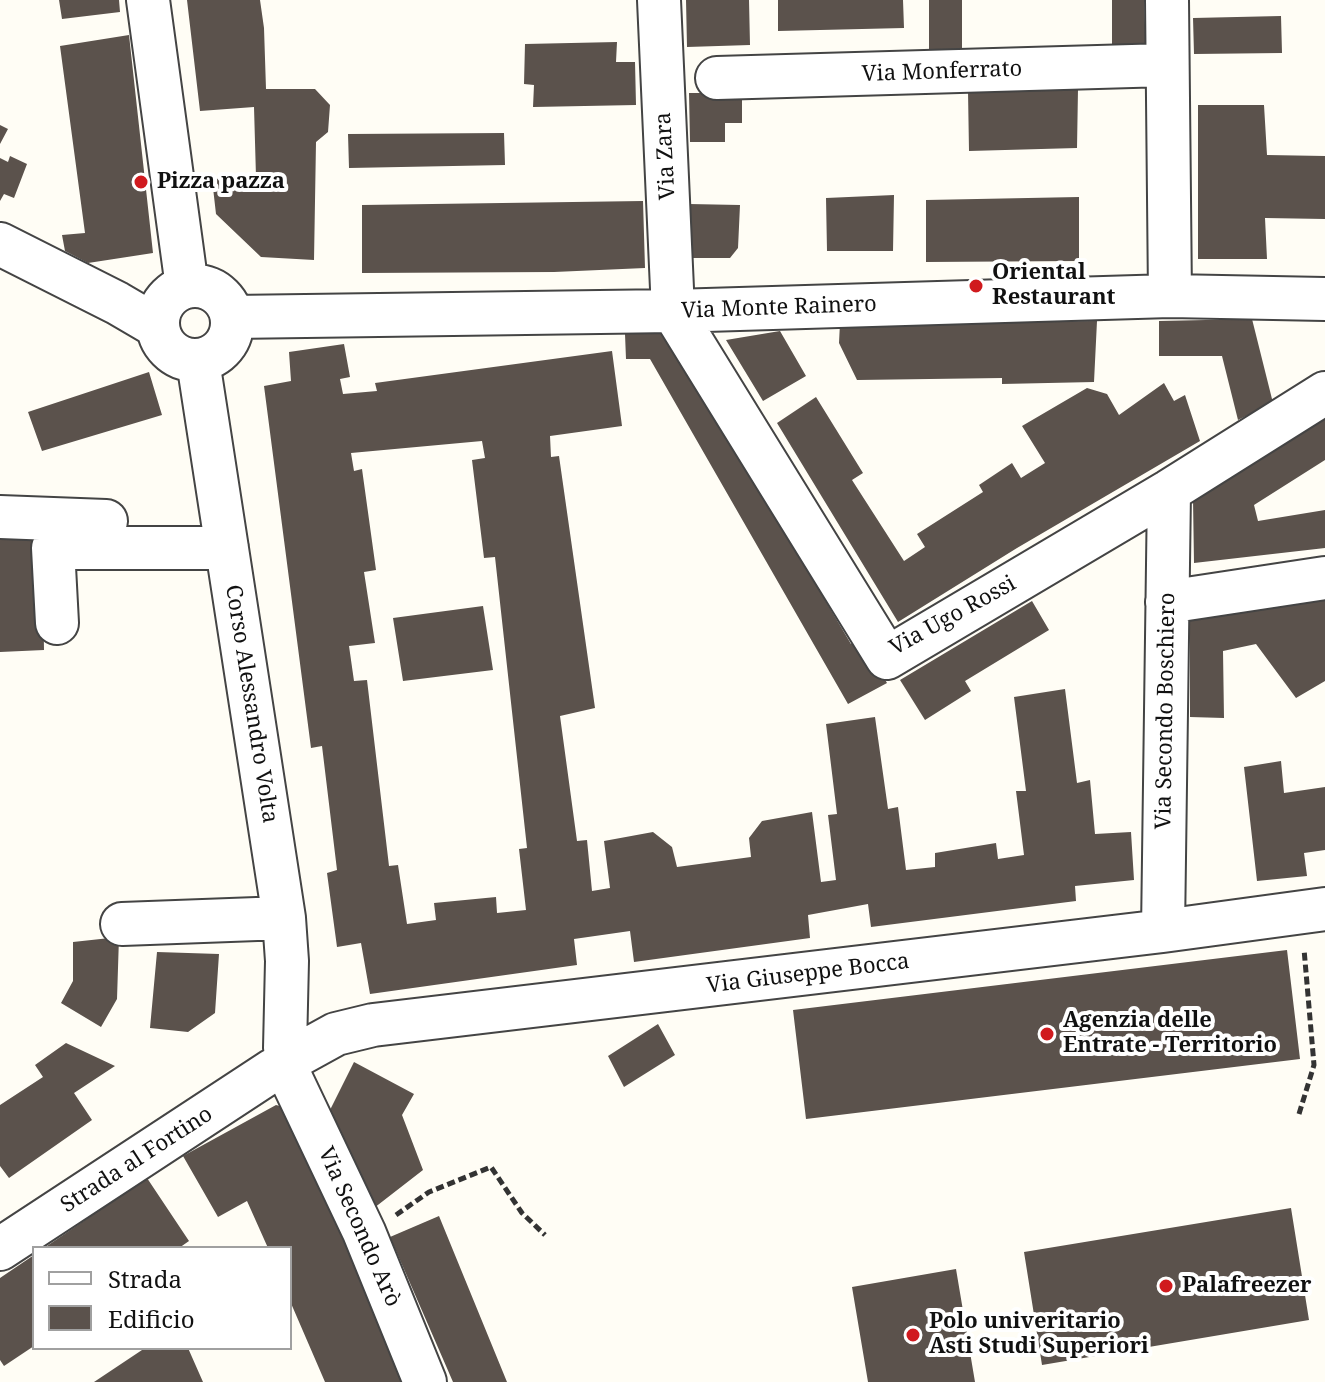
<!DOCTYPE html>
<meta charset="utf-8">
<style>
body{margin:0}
#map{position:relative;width:1325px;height:1382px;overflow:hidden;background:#fffdf5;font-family:"Noto Serif",serif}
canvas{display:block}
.legend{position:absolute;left:32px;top:1246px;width:260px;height:104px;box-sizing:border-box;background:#fff;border:2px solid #a0a0a0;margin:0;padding:10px 14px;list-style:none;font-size:24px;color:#111}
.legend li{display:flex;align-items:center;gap:16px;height:40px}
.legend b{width:40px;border:2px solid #a0a0a0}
</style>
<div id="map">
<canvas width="1325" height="1382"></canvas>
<ul class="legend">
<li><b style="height:10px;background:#fff"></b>Strada</li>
<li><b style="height:22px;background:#5b524c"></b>Edificio</li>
</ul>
</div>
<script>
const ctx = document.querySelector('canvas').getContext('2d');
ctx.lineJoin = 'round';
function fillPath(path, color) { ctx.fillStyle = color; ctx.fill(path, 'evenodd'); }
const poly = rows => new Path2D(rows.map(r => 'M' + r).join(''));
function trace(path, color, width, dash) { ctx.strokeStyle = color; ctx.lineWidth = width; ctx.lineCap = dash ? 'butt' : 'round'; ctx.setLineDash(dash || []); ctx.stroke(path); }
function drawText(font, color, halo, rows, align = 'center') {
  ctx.font = font + ' "Noto Serif",serif'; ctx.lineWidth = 8; ctx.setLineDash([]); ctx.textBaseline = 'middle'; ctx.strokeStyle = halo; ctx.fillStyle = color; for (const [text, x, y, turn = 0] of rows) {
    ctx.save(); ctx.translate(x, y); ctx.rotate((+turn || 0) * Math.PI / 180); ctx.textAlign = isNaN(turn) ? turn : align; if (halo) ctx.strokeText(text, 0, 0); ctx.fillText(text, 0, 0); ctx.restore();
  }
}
fillPath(poly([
 [59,0,119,0,120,12,62,19],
 [187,0,260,0,264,28,266,89,315,89,330,105,328,132,316,142,314,260,261,257,216,214,212,179,256,177,254,107,200,111],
 [686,0,749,0,750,45,687,47],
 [778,0,903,0,904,28,778,31],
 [929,0,962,0,962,57,929,57],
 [1112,0,1144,0,1146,50,1112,50],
 [1281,16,1282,53,1194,54,1193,18],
 [129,35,153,253,88,263,65,251,62,235,85,233,60,46],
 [617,42,616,62,635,62,636,105,533,107,534,85,524,84,525,44],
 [1078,89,1077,148,969,151,968,91],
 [689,93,742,93,742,123,725,123,725,142,690,142],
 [1198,105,1264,105,1267,155,1325,156,1325,219,1265,218,1267,259,1198,259],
 [0,125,8,129,0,144],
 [504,133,505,165,349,168,348,134],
 [10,156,27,164,14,198,4,194,0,201,0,158,8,162],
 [894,195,893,251,827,251,826,198],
 [1079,197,1079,261,926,262,926,200],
 [643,201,645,268,554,272,362,273,362,205],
 [689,204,740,205,738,248,730,258,688,258],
 [1252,319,1273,403,1238,420,1222,356,1159,356,1159,321],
 [1097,321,1094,382,1002,384,1002,378,857,380,839,343,840,323],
 [666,331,851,644,861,638,887,683,848,704,650,359,626,359,625,334],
 [780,331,806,376,763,401,726,340],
 [344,344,350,377,340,379,343,394,377,391,375,383,612,351,622,426,550,436,551,457,559,456,595,708,560,716,577,841,587,840,592,891,610,888,604,841,653,832,672,847,677,867,751,857,749,838,762,821,812,812,821,882,836,880,828,815,837,814,826,724,875,717,888,809,898,807,906,870,935,867,935,853,996,843,998,859,1024,855,1016,791,1026,791,1014,697,1065,689,1077,783,1090,780,1095,834,1131,832,1134,880,1075,886,1076,901,871,927,868,904,808,915,810,938,634,962,630,931,574,939,577,965,370,994,361,943,337,947,327,873,337,870,322,746,311,748,264,386,291,381,289,352],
 [482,441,485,458,472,460,484,558,495,557,527,848,519,849,526,910,497,913,496,897,434,903,436,920,407,924,398,865,389,866,367,680,354,681,349,646,375,643,364,572,376,570,362,469,354,471,351,453],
 [149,372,162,415,42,451,28,412],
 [1164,383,1174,401,1185,395,1200,441,1017,548,898,622,777,423,816,397,863,473,852,480,904,561,925,547,917,534,983,492,979,485,1012,463,1021,478,1045,463,1022,426,1087,388,1107,394,1119,415],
 [1325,419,1325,460,1254,505,1258,521,1325,510,1325,548,1194,563,1193,499],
 [0,528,42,530,44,650,0,652],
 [1325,593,1325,681,1296,698,1256,644,1223,651,1224,718,1190,717,1190,618],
 [1032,601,1049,630,965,681,971,691,925,720,900,680],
 [483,606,493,670,403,681,393,618],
 [1281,761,1284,793,1325,787,1325,850,1304,853,1307,876,1257,881,1244,767],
 [119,937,117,999,101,1027,61,1003,73,981,73,942],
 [1287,950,1300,1059,806,1119,793,1010],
 [157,952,219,954,215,1013,188,1032,150,1028],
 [658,1024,675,1055,624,1087,608,1056],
 [66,1043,115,1066,74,1093,92,1120,9,1178,0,1166,0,1105,43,1077,35,1065],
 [354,1062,414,1094,402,1115,423,1170,374,1208,330,1110],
 [276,1105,295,1110,414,1382,325,1382,290,1301,290,1248,268,1248,247,1201,218,1217,183,1156],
 [147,1178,189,1241,179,1248,44,1248],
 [1291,1208,1309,1320,1042,1365,1024,1252],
 [439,1216,507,1382,453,1382,390,1237],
 [34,1255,34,1346,4,1366,0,1360,0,1278],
 [956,1269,975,1382,868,1382,852,1287],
 [145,1348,188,1348,203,1382,94,1382]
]), '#5b524c');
const minor = poly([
 [148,0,187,287],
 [659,0,673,311,887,658,1169,491,1325,393],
 [1167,0,1170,296],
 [717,78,1167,65],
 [0,244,117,303,158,327],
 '158 323a37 37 0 1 1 74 0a37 37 0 1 1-74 0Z',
 [232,317,673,311,1170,296,1325,299],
 [198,361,284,918,287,961,285,1048],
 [0,517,106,521],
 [1167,602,1325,578],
 [57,623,53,548,227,548],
 [122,924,284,918],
 [1163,931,1169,491],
 [296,1056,336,1034,373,1025,1163,931,1325,909],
 [289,1074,364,1232,425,1382],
 [0,1249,273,1070]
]);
trace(minor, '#444', 46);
trace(poly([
 [1299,1114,1314,1065,1304,949],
 [396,1215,429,1192,491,1167,522,1213,545,1235]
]), '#333', 5, [8, 4]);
trace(minor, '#fff', 42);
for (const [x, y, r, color] of [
 [141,182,8,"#d01a1e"],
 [976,286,8,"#d01a1e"],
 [1047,1034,8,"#d01a1e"],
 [1166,1286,8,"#d01a1e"],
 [913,1335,8,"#d01a1e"]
]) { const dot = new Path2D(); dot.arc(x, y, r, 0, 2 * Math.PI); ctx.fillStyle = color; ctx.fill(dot); trace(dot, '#fff', 3); }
drawText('22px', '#111', '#fff', [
 ["Via Monferrato",942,72,-2],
 ["Via Zara",666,156,-93],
 ["Via Monte Rainero",779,308,-2],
 ["Via Ugo Rossi",953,616,-29],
 ["Corso Alessandro Volta",251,704,81],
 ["Via Secondo Boschiero",1166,711,-89],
 ["Via Giuseppe Bocca",808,974,-7],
 ["Strada al Fortino",137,1160,-33],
 ["Via Secondo Arò",359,1227,66]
]);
drawText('bold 22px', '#111', '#fff', [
 ["Pizza pazza",157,182],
 ["Oriental",992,273],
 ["Restaurant",992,298],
 ["Agenzia delle",1063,1021],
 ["Entrate - Territorio",1063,1046],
 ["Palafreezer",1182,1286],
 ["Polo univeritario",929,1322],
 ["Asti Studi Superiori",929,1347]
], 'left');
</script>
